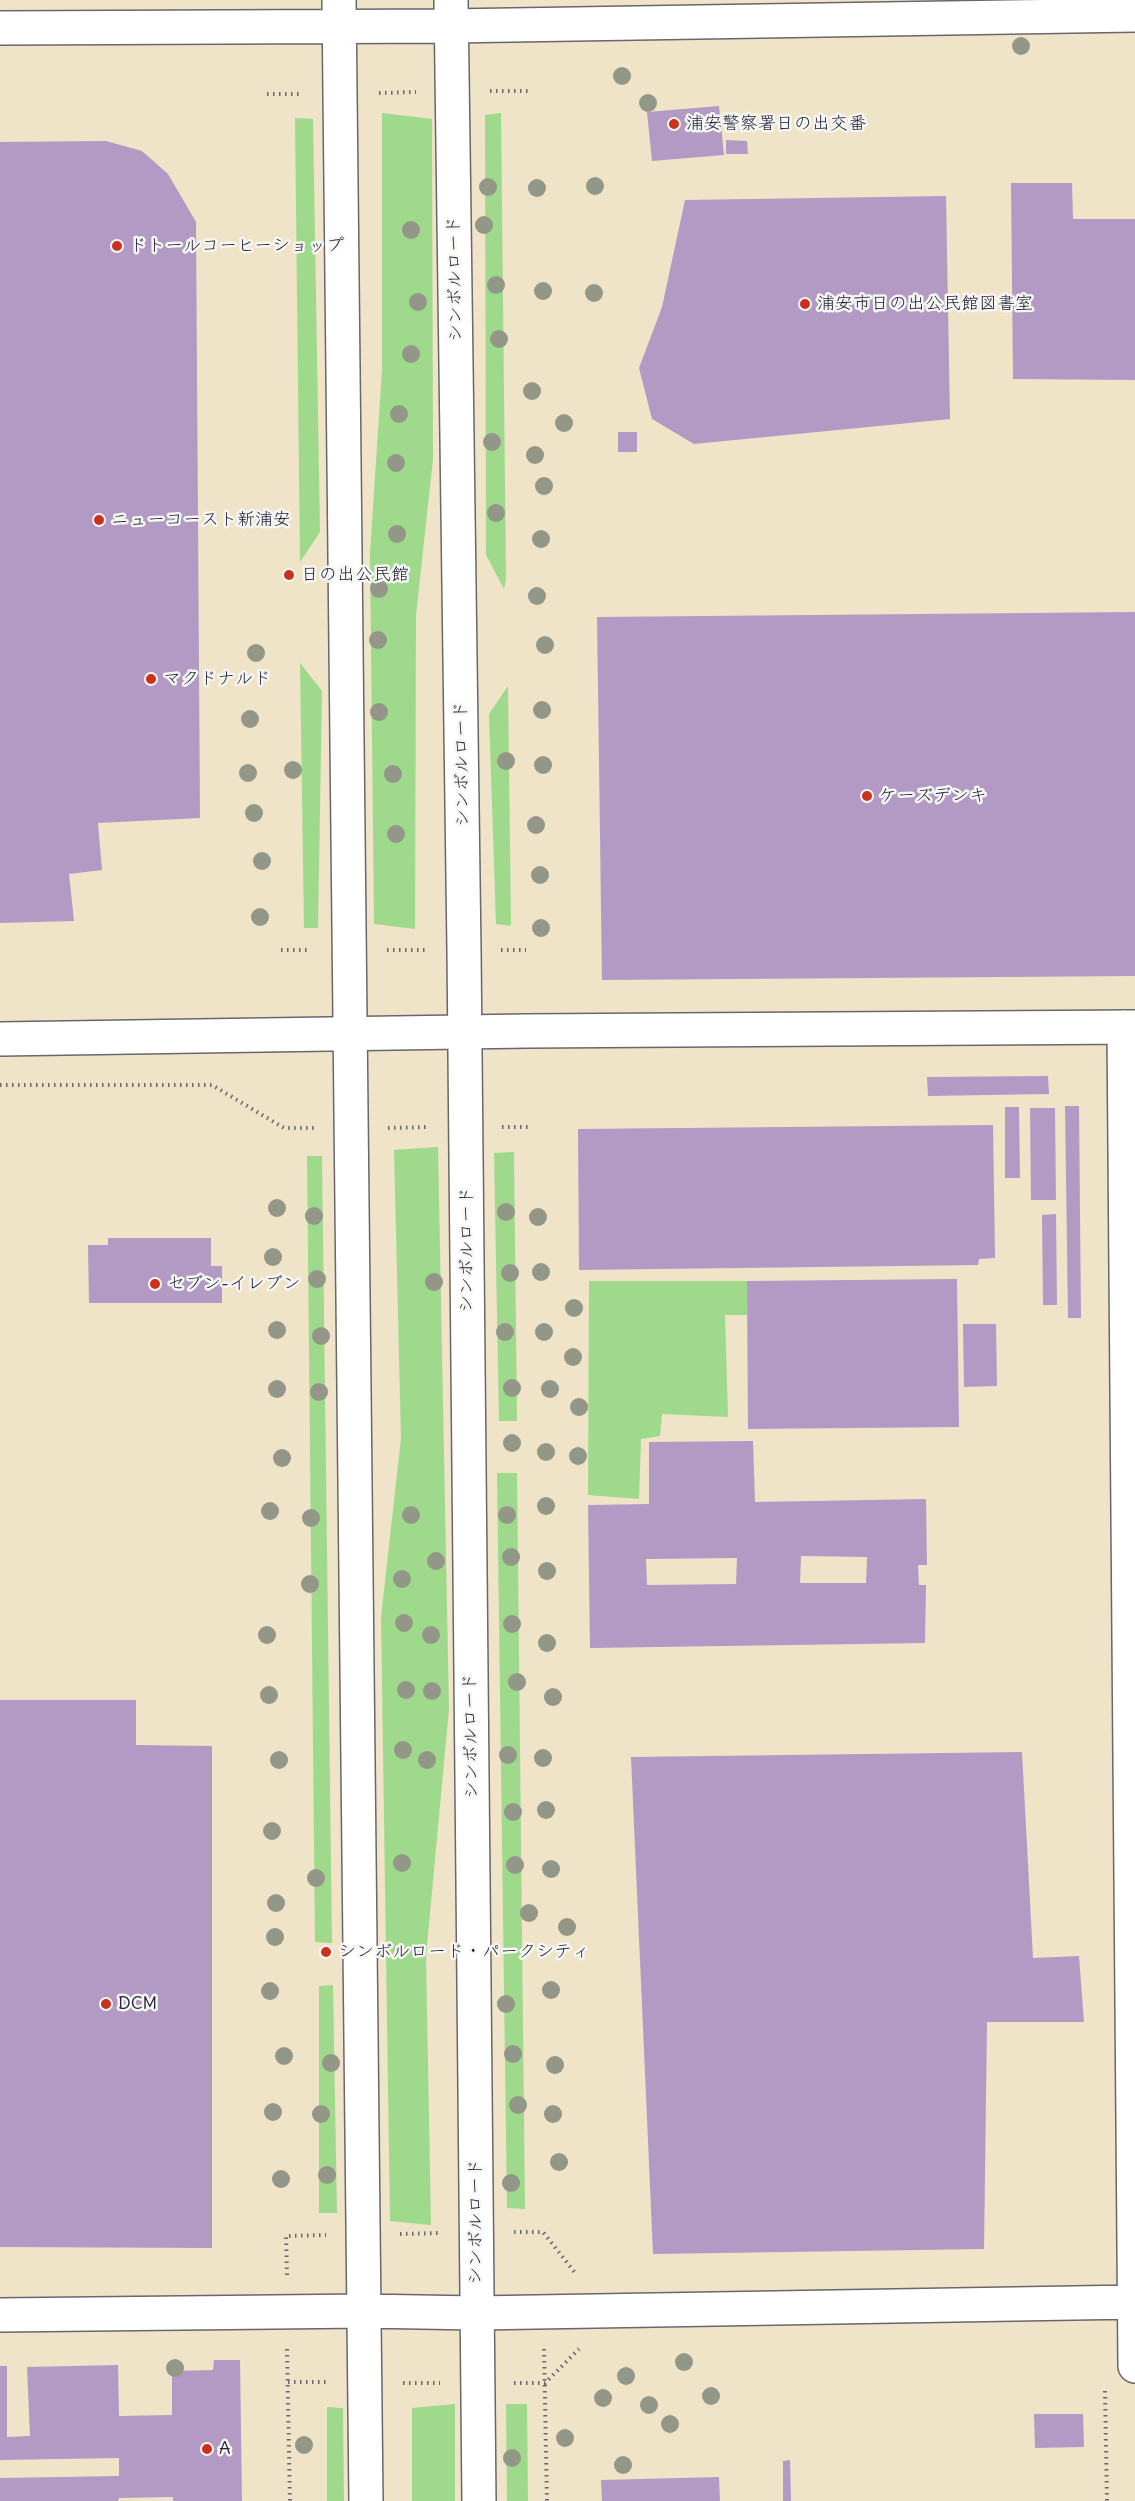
<!DOCTYPE html>
<meta charset="utf-8">
<style>
body{margin:0}
canvas{display:block;background:#efe3c8}
</style>
<canvas width="1135" height="2501"></canvas>
<script>
const ctx = document.querySelector('canvas').getContext('2d');
ctx.lineJoin = 'round';
function fillPath(path, color) { ctx.fillStyle = color; ctx.fill(path, 'evenodd'); }
const poly = rows => new Path2D(rows.map(r => 'M' + r).join(''));
function trace(path, color, width, dash) { ctx.strokeStyle = color; ctx.lineWidth = width; ctx.lineCap = dash ? 'butt' : 'round'; ctx.setLineDash(dash || []); ctx.stroke(path); }
function drawText(font, color, halo, rows, align = 'center') {
  ctx.font = font + ' Delius,"Klee One",sans-serif'; ctx.lineWidth = 5; ctx.setLineDash([]); ctx.textBaseline = 'middle'; ctx.strokeStyle = halo; ctx.fillStyle = color; for (const [text, x, y, turn = 0] of rows) {
    ctx.save(); ctx.translate(x, y); ctx.rotate((+turn || 0) * Math.PI / 180); ctx.textAlign = isNaN(turn) ? turn : align; if (halo) ctx.strokeText(text, 0, 0); ctx.fillText(text, 0, 0); ctx.restore();
  }
}
fillPath(poly([
 [382,113,432,119,433,459,416,615,415,929,374,924,370,553,382,370],
 [501,113,506,580,504,589,486,555,485,115],
 [295,118,313,119,320,532,300,562],
 [300,663,322,691,318,928,304,928],
 [508,686,511,926,496,924,489,714],
 [438,1147,449,1709,426,1956,431,2225,390,2221,381,1617,401,1439,394,1150],
 [514,1152,517,1421,499,1421,494,1153],
 [307,1156,322,1156,332,1943,315,1942],
 [589,1281,747,1281,747,1315,725,1315,728,1417,662,1414,660,1436,641,1439,639,1499,588,1495],
 [497,1473,517,1473,525,2209,507,2208],
 [333,1985,337,2213,319,2213,319,1986],
 [455,2404,455,2501,412,2501,412,2408],
 [506,2404,527,2404,528,2501,507,2501],
 [327,2407,343,2408,344,2501,327,2501]
]), '#9ed98c');
fillPath(poly([
 [719,106,724,155,652,161,647,112],
 [726,140,747,141,748,154,726,154],
 [106,141,142,151,168,174,196,222,200,818,98,823,102,870,69,874,74,921,0,923,0,142],
 [1011,183,1072,183,1073,219,1135,219,1135,380,1013,379],
 [946,196,950,419,694,444,652,419,639,368,662,307,685,200],
 [618,432,637,432,637,452,618,452],
 [1135,612,1135,976,602,980,597,617],
 [1048,1076,1049,1094,928,1096,927,1077],
 [1065,1106,1079,1106,1081,1318,1068,1318],
 [1005,1107,1019,1107,1020,1178,1005,1178],
 [1030,1108,1055,1108,1056,1200,1031,1200],
 [993,1125,995,1258,979,1259,978,1265,579,1270,578,1129],
 [1056,1214,1057,1305,1043,1305,1042,1215],
 [108,1238,211,1238,211,1266,222,1266,222,1303,89,1303,88,1245,108,1245],
 [957,1279,959,1427,748,1429,747,1281],
 [963,1324,996,1324,997,1386,964,1387],
 [753,1441,755,1502,926,1499,927,1565,918,1565,919,1585,926,1585,925,1643,590,1648,588,1505,649,1504,649,1442],
 [801,1556,867,1557,866,1583,800,1583],
 [737,1558,736,1584,647,1585,646,1559],
 [0,1700,136,1700,136,1745,212,1746,212,2248,0,2247],
 [1022,1752,1033,1958,1079,1956,1084,2022,987,2022,984,2249,653,2254,631,1757],
 [214,2360,240,2360,242,2501,173,2501,173,2497,119,2498,118,2501,0,2501,0,2478,119,2476,119,2458,0,2460,0,2366,7,2366,7,2437,30,2436,27,2367,118,2365,119,2416,172,2415,172,2371,213,2370],
 [1034,2414,1083,2414,1084,2447,1035,2448],
 [790,2460,791,2501,783,2501,783,2461],
 [719,2477,720,2501,602,2501,601,2480]
]), '#b29ac4');
const tertiary = poly([
 [339,0,366,2501],
 [451,0,464,950,479,2501],
 [0,28,450,26,1135,15],
 [1124,1027,1135,2366],
 [0,1039,527,1031,1135,1027],
 [0,2315,364,2311,476,2313,1134,2302]
]);
trace(tertiary, '#6a666c', 36);
trace(poly([
 [490,91,528,91],
 [379,93,416,92],
 [267,94,302,94],
 [281,950,310,950],
 [387,950,427,950],
 [501,950,526,950],
 [0,1085,212,1085,284,1128,315,1128],
 [502,1127,528,1127],
 [388,1128,429,1127],
 [514,2232,543,2232,576,2274],
 [400,2234,440,2233],
 [287,2275,286,2236,326,2235],
 [287,2349,290,2501],
 [544,2349,547,2501],
 [288,2382,326,2382],
 [403,2383,440,2383],
 [514,2383,545,2383,579,2349],
 [1105,2391,1107,2501]
]), '#6a666c', 4, [1.5, 4.5]);
trace(tertiary, '#fff', 33);
ctx.fillStyle = '#939788';
for (const [x, y] of [
 [1021,46],
 [622,76],
 [648,103],
 [595,186],
 [488,187],
 [537,188],
 [484,225],
 [411,230],
 [496,285],
 [543,291],
 [594,293],
 [418,302],
 [499,339],
 [411,354],
 [532,391],
 [399,414],
 [564,423],
 [492,442],
 [535,455],
 [396,463],
 [544,486],
 [496,513],
 [397,534],
 [541,539],
 [379,589],
 [537,596],
 [378,640],
 [545,645],
 [256,653],
 [542,710],
 [379,712],
 [250,719],
 [506,761],
 [543,765],
 [293,770],
 [248,773],
 [393,774],
 [254,813],
 [536,825],
 [396,834],
 [262,861],
 [540,875],
 [260,917],
 [541,928],
 [277,1208],
 [506,1212],
 [314,1216],
 [538,1217],
 [273,1257],
 [541,1272],
 [510,1273],
 [317,1279],
 [434,1282],
 [574,1308],
 [277,1330],
 [505,1332],
 [544,1332],
 [321,1336],
 [573,1357],
 [512,1388],
 [277,1389],
 [550,1389],
 [319,1392],
 [579,1407],
 [512,1443],
 [546,1452],
 [578,1456],
 [282,1458],
 [546,1506],
 [270,1511],
 [411,1515],
 [507,1515],
 [311,1518],
 [511,1557],
 [436,1561],
 [547,1571],
 [402,1579],
 [310,1584],
 [404,1623],
 [512,1624],
 [267,1635],
 [431,1635],
 [547,1643],
 [517,1682],
 [406,1690],
 [432,1691],
 [269,1695],
 [553,1697],
 [403,1750],
 [508,1755],
 [543,1758],
 [279,1760],
 [427,1760],
 [546,1810],
 [513,1812],
 [272,1831],
 [402,1863],
 [515,1865],
 [551,1869],
 [316,1878],
 [276,1903],
 [529,1913],
 [567,1927],
 [275,1937],
 [551,1990],
 [270,1991],
 [506,2004],
 [513,2054],
 [284,2056],
 [331,2063],
 [555,2065],
 [518,2105],
 [273,2112],
 [321,2114],
 [553,2114],
 [559,2162],
 [327,2175],
 [281,2179],
 [511,2183],
 [684,2362],
 [175,2368],
 [626,2376],
 [711,2396],
 [603,2398],
 [649,2405],
 [670,2424],
 [565,2438],
 [304,2445],
 [512,2458],
 [623,2465]
]) { ctx.beginPath(); ctx.arc(x, y, 9, 0, 2 * Math.PI); ctx.fill(); }
for (const [x, y, r, color] of [
 [674,124,6,"#c8321e"],
 [117,246,6,"#c8321e"],
 [805,304,6,"#c8321e"],
 [99,520,6,"#c8321e"],
 [289,575,6,"#c8321e"],
 [151,679,6,"#c8321e"],
 [867,796,6,"#c8321e"],
 [155,1284,6,"#c8321e"],
 [326,1952,6,"#c8321e"],
 [106,2004,6,"#c8321e"],
 [207,2449,6,"#c8321e"]
]) { const dot = new Path2D(); dot.arc(x, y, r, 0, 2 * Math.PI); ctx.fillStyle = color; ctx.fill(dot); trace(dot, '#f6f6f2', 2); }
drawText('18px', '#22223b', '#f6f6f2', [
 ["浦安警察署日の出交番",686,124],
 ["ドトールコーヒーショップ",129,246],
 ["浦安市日の出公民館図書室",817,304],
 ["ニューコースト新浦安",111,520],
 ["日の出公民館",301,575],
 ["マクドナルド",163,679],
 ["ケーズデンキ",879,796],
 ["セブン-イレブン",167,1284],
 ["シンボルロード・パークシティ",338,1952],
 ["DCM",118,2004],
 ["A",219,2449]
], 'left');
drawText('18px', '#22223b', '#f6f6f2', [
 ["シンボルロード",455,279,-91],
 ["シンボルロード",462,764,-91],
 ["シンボルロード",467,1250,-90],
 ["シンボルロード",471,1736,-91],
 ["シンボルロード",476,2222,-90]
]);
</script>
